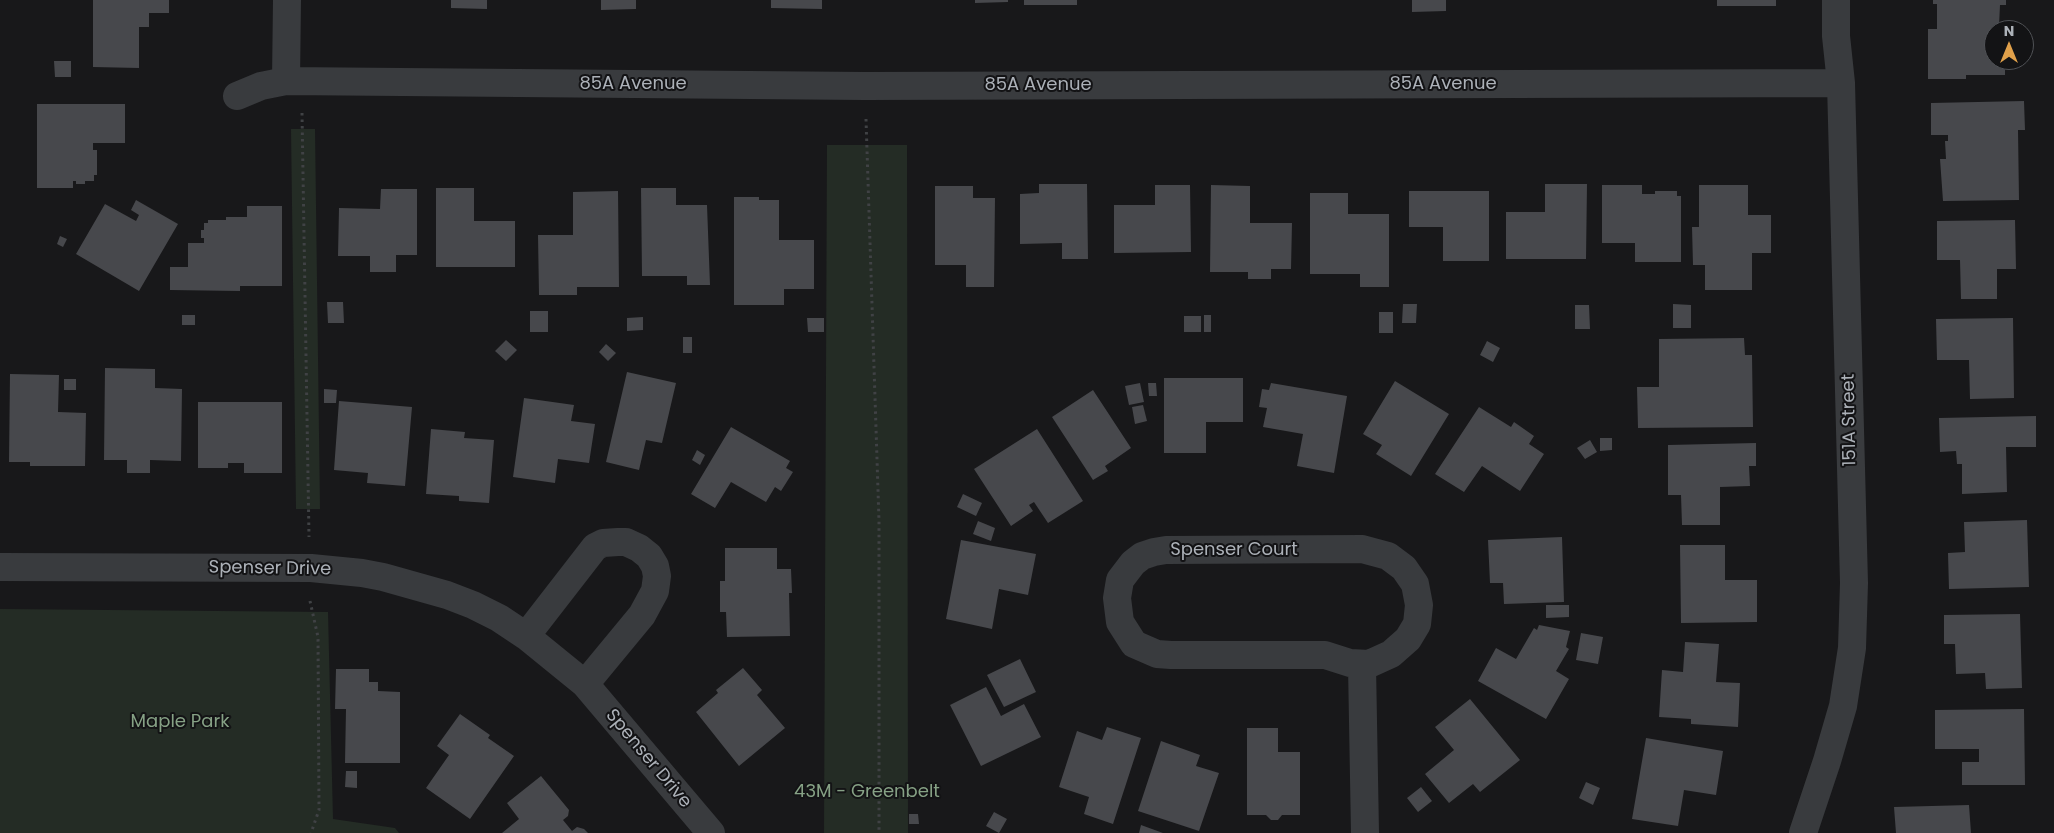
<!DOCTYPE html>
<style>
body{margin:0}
#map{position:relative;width:2054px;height:833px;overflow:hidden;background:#18181a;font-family:Poppins,sans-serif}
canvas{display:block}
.north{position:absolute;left:1984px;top:20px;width:50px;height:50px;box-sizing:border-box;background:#131315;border:1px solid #505256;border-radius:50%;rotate:0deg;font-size:14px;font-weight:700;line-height:20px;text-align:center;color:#acb1b8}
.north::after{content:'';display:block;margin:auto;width:18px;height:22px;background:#e0a04a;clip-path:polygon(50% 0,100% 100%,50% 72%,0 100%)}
</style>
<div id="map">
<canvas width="2054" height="833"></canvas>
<div class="north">N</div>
</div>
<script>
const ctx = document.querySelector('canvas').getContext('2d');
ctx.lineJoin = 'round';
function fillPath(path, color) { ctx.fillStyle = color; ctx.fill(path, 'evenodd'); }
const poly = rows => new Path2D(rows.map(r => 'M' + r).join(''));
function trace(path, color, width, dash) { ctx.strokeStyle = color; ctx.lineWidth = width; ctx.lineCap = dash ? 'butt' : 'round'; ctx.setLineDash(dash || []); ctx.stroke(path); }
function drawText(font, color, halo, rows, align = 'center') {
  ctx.font = font + ' Poppins,sans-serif'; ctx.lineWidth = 4; ctx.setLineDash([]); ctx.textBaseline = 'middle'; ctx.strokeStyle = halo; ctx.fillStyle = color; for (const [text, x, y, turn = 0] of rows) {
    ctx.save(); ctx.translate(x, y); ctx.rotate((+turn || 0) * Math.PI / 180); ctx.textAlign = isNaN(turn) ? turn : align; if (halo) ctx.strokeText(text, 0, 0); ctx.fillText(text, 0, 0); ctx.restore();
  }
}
fillPath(poly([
 [291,129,315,129,320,509,296,509],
 [827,145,907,145,908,833,824,833],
 [0,609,328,612,333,819,395,828,399,833,0,833]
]), '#242c25');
fillPath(poly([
 [93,0,169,0,169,13,149,13,149,27,139,27,139,68,93,67],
 [451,0,487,0,487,9,451,8],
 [601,0,636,0,636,9,601,10],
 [771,0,822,0,822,9,771,8],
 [975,0,1008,0,1008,2,975,3],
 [1024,0,1077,0,1077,5,1024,5],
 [1412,0,1446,0,1446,11,1412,12],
 [1717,0,1776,0,1776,6,1717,6],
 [1933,0,2006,0,2006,5,2000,5,1999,26,2018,26,2018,30,1994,30,1994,60,2005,60,2005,75,1966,75,1966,79,1928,79,1928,29,1937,29,1937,4,1933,4],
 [54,61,71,61,71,77,55,77],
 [2024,101,2025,130,2018,130,2019,200,1943,201,1940,159,1946,159,1945,141,1948,141,1948,135,1931,135,1931,103],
 [37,104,125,104,125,143,93,143,93,150,97,150,97,175,94,175,94,181,85,181,85,184,76,184,76,181,73,181,73,188,37,188],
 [1039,184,1087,184,1088,259,1062,259,1062,243,1020,244,1020,194,1039,193],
 [1545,184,1587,184,1586,259,1506,259,1506,212,1545,212],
 [1155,185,1190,185,1191,252,1114,253,1114,205,1155,205],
 [1211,185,1250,186,1250,223,1292,223,1291,269,1271,269,1271,279,1248,279,1248,272,1210,272],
 [1602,185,1642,185,1642,194,1655,194,1655,191,1677,191,1677,196,1681,196,1681,262,1635,262,1635,243,1602,243],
 [1699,185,1748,185,1748,215,1771,215,1771,253,1752,253,1752,290,1705,290,1705,265,1693,265,1692,227,1699,227],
 [935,186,973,186,973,198,995,198,994,287,966,287,966,265,935,265],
 [436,188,474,188,474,221,515,221,515,267,436,267],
 [641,188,676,188,676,205,707,205,710,285,687,285,687,276,642,276],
 [381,189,417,189,417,255,396,255,396,272,370,272,370,256,338,256,339,208,380,209],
 [618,191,619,287,577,287,577,295,539,295,538,235,573,235,573,192],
 [1409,191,1489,191,1489,261,1443,261,1443,227,1409,227],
 [1310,193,1348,193,1348,214,1389,214,1389,287,1360,287,1360,274,1310,274],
 [734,197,759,197,759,200,779,200,779,240,814,240,814,289,784,289,784,305,734,305],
 [136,200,178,224,139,291,76,254,105,204,136,221,139,215,131,210],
 [247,206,282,206,282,286,240,286,240,291,170,290,170,267,188,267,188,243,204,243,204,238,201,238,201,230,204,230,204,223,208,223,208,220,226,220,226,217,247,217],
 [2015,220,2016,269,1997,269,1997,299,1961,299,1960,260,1937,260,1937,221],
 [60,236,67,239,63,247,57,244],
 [327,302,343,302,344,323,328,323],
 [1403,304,1417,304,1416,323,1402,323],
 [1673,304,1691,305,1691,328,1673,328],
 [1575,305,1589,305,1590,329,1575,329],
 [530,311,548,311,548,332,530,332],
 [1379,312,1393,312,1393,333,1379,333],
 [182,315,195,315,195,325,182,325],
 [1204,315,1211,315,1211,332,1204,332],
 [1184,316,1201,316,1201,332,1184,332],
 [643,317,643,330,627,331,627,318],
 [807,318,824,318,824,332,808,332],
 [2013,318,2014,398,1970,399,1969,360,1937,360,1936,319],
 [683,337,692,337,692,353,683,353],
 [1744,338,1745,355,1752,355,1753,427,1638,428,1637,387,1659,387,1659,339],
 [506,340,517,350,506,361,495,351],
 [1487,341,1500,348,1493,362,1480,355],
 [606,344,616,353,608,361,599,352],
 [105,368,155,369,155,388,182,389,181,461,150,460,150,473,127,473,127,460,104,460],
 [627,372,676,383,662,443,646,440,639,470,606,462],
 [10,374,59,375,58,412,86,413,85,466,30,466,30,462,9,462],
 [1164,378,1243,378,1243,422,1206,422,1206,453,1164,453],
 [64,379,76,379,76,390,64,390],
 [1395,381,1449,414,1411,476,1376,454,1382,445,1363,434],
 [1140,383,1144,402,1129,405,1125,386],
 [1148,383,1156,383,1157,396,1149,396],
 [1271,383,1347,396,1334,473,1297,466,1303,434,1263,427,1267,408,1259,407,1262,389,1269,390],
 [324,389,337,390,336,403,324,403],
 [1093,390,1131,448,1105,466,1108,471,1093,480,1052,417],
 [524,398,574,405,571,421,595,424,589,463,558,459,555,483,513,477],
 [339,401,412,407,405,486,367,483,368,473,334,470],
 [198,402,282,402,282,473,244,473,244,463,228,463,228,468,198,468],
 [1143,405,1147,421,1135,424,1132,407],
 [1479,407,1511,427,1514,422,1534,436,1529,444,1544,454,1520,491,1482,466,1464,492,1435,474],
 [2036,416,2036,447,2006,447,2007,492,1962,494,1962,464,1957,464,1956,451,1940,452,1939,418],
 [731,427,790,461,786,468,793,472,781,491,775,487,766,502,731,482,715,508,691,494],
 [431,429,465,432,464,438,494,440,489,503,459,501,459,496,426,494],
 [1037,429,1083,501,1048,523,1034,502,1029,505,1033,511,1011,526,974,469],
 [1600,438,1612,438,1612,450,1600,451],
 [1590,440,1597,452,1585,459,1577,448],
 [1756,443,1756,466,1749,466,1750,486,1720,487,1720,525,1682,525,1681,495,1668,495,1668,445],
 [697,450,705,455,700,465,692,460],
 [963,494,982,503,976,516,957,507],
 [2027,520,2029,587,1949,589,1948,553,1965,552,1964,522],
 [978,521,995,528,991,541,973,534],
 [1562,537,1564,602,1504,604,1503,583,1490,583,1488,540],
 [961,540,1036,554,1028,595,999,589,992,629,946,619],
 [1680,545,1725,545,1725,580,1757,580,1757,622,1681,623],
 [725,548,777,548,777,569,791,569,792,593,789,593,790,636,727,637,726,612,720,612,720,581,725,581],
 [1546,605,1569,605,1569,617,1546,618],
 [2020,614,2022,688,1986,689,1985,673,1956,674,1955,644,1944,644,1944,615],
 [1539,625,1570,631,1566,647,1569,649,1556,671,1569,679,1546,719,1478,681,1496,648,1516,659,1534,628,1537,630],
 [1581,633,1603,637,1598,664,1576,660],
 [1685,642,1719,644,1716,682,1740,683,1738,727,1691,724,1691,719,1659,717,1662,670,1683,672],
 [1020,659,1036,692,1004,707,987,675],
 [743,668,762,690,757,695,785,728,739,766,696,712,718,693,716,690],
 [336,669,369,669,369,682,378,682,378,691,400,692,400,763,345,763,346,709,335,709],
 [986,687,1001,716,1024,704,1041,737,981,766,950,705],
 [1470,699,1520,760,1480,792,1473,784,1449,803,1425,774,1454,750,1435,727],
 [2024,709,2025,785,1962,785,1962,762,1979,762,1979,749,1935,749,1935,710],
 [460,714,490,735,488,738,514,756,470,819,426,788,449,755,437,746],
 [1107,727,1141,738,1113,824,1084,814,1089,797,1059,787,1077,731,1102,740],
 [1247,728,1278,728,1278,752,1300,752,1300,815,1282,815,1278,820,1271,820,1266,815,1247,815],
 [1646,738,1723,751,1716,795,1684,790,1678,826,1632,819],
 [1161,741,1200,755,1196,766,1219,773,1199,831,1138,811],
 [346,771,357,771,357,788,345,787],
 [541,776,569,810,568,816,563,820,572,831,577,827,584,829,588,833,502,833,519,819,507,803],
 [1586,782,1600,788,1593,805,1579,798],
 [1421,787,1432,801,1418,812,1407,798],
 [1969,805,1971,833,1896,833,1894,807],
 [994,812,1007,819,999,833,986,826],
 [909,814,918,814,919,824,909,824],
 [1141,825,1163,833,1139,833]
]), '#47484c');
trace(poly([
 [302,113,309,537],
 [866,119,879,521,879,833],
 [310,601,318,637,319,810,311,833]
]), '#404245', 3, [2.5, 4]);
trace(poly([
 [286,81,287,0],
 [237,96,261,86,286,81,865,86,1841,83],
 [1362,549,1388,556,1404,568,1415,584,1419,605,1417,624,1408,639,1391,654,1369,664,1350,663,1325,655,1171,655,1157,654,1134,644,1120,622,1117,598,1120,580,1133,563,1142,556,1154,552,1166,550,1362,549],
 [0,567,311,568,362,573,383,577,447,595,473,605,499,618,526,636,585,684,711,833],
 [526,636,595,547,603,543,618,542,626,542,639,548,649,556,655,566,657,576,655,591,642,615,585,684],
 [1362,665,1365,833],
 [1803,833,1827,761,1843,706,1852,648,1854,583,1841,83,1836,36,1836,0]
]), '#393b3e', 28);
drawText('18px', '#acb1b8', '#131315', [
 ["85A Avenue",633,84],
 ["85A Avenue",1443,84],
 ["85A Avenue",1038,85],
 ["151A Street",1850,420,-91],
 ["Spenser Court",1234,550],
 ["Spenser Drive",270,569,1],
 ["Spenser Drive",648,759,50]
]);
drawText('18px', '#86a185', '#131315', [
 ["Maple Park",180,722],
 ["43M - Greenbelt",867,792]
]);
</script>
